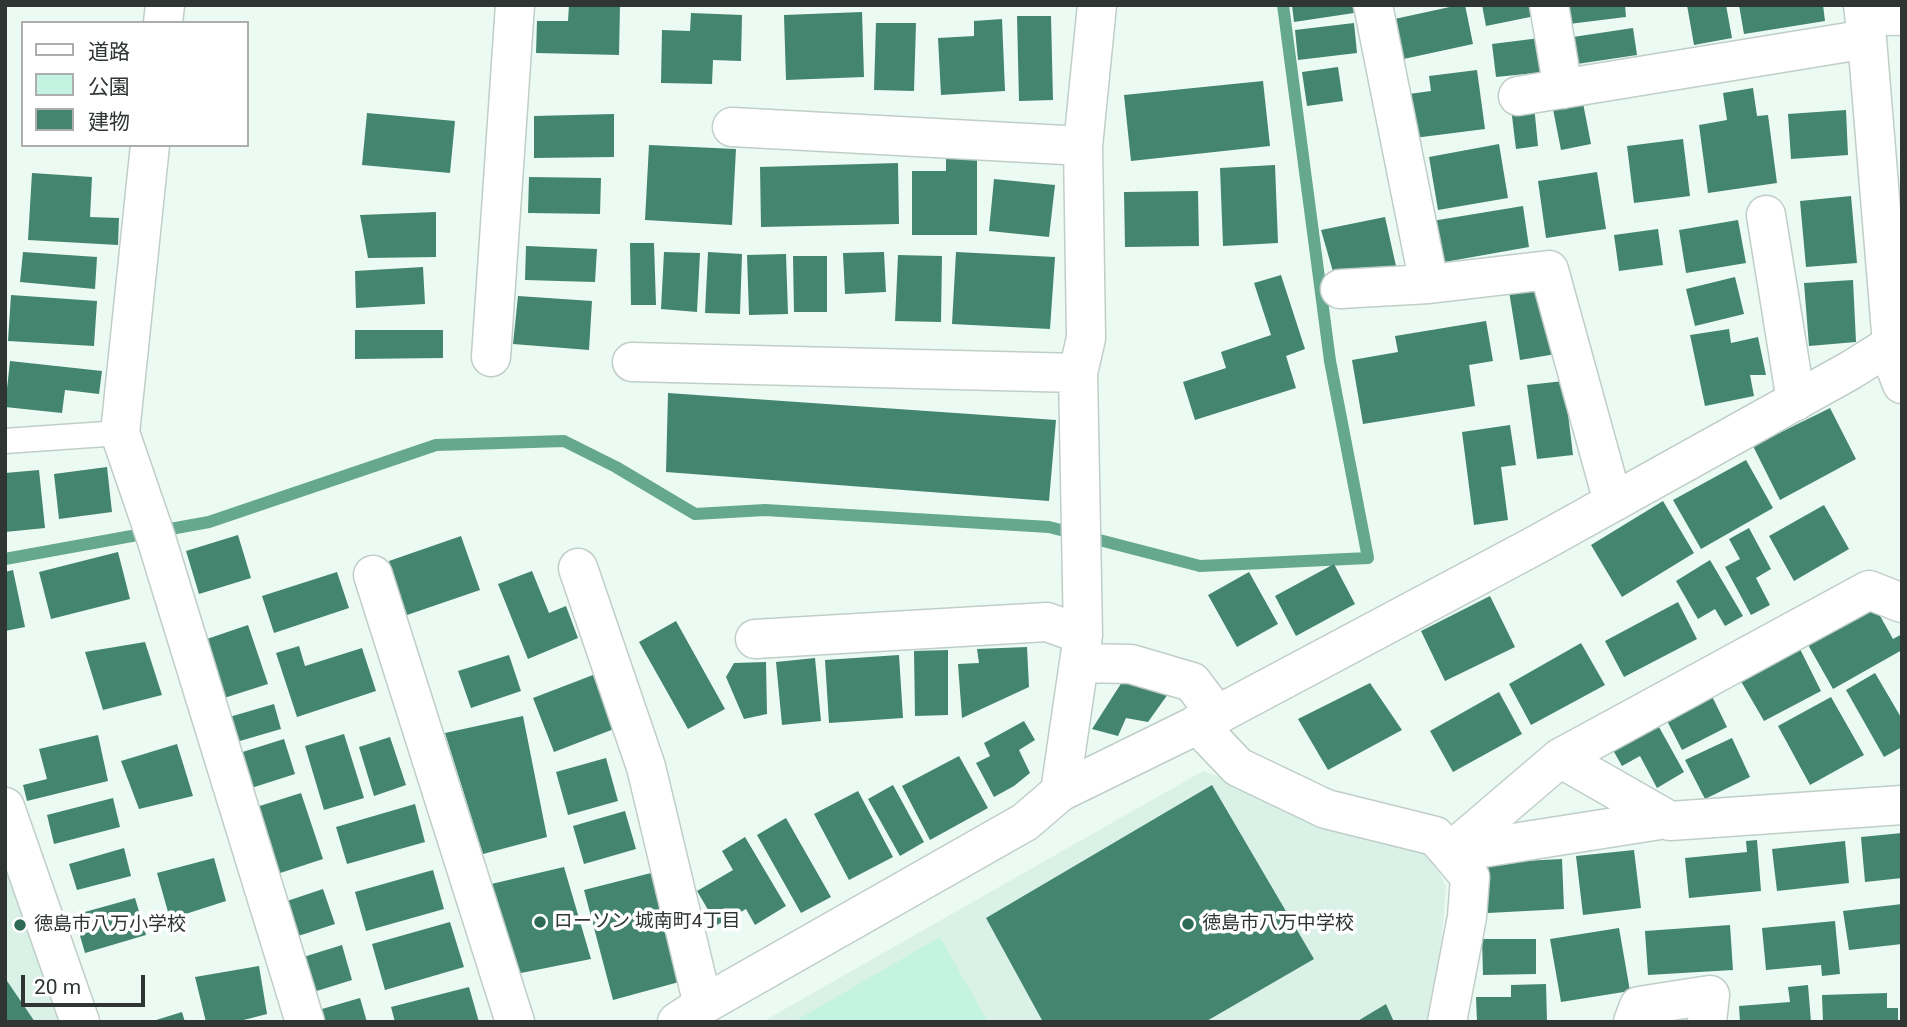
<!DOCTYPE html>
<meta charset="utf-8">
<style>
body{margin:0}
#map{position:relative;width:1907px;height:1027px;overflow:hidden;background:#ecfaf4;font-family:Roboto,"Noto Sans JP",sans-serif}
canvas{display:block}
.frame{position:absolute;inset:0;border:7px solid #2f3532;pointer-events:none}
.legend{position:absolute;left:21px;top:21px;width:228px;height:126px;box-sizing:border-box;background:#fff;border:2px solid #acaead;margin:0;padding:9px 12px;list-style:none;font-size:21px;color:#2f3532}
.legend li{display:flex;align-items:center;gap:14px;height:35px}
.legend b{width:35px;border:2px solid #acaead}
.scale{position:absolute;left:21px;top:975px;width:124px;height:32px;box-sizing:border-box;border:4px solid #2f3532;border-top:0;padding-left:9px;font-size:21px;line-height:24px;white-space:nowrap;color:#2f3532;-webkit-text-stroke:5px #fff;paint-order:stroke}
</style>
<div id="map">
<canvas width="1907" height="1027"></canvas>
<div class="frame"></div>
<ul class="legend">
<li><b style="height:9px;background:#fff"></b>道路</li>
<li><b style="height:19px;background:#c5f3e1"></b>公園</li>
<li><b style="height:19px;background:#43856e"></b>建物</li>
</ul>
<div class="scale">20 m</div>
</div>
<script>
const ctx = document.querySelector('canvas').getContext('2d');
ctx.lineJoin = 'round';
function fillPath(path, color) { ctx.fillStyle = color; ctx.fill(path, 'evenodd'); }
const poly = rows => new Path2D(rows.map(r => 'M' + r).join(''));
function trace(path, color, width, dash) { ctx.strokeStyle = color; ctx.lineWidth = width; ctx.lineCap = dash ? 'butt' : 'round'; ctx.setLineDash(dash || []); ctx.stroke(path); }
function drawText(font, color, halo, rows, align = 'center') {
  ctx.font = font + ' Roboto,"Noto Sans JP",sans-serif'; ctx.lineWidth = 7; ctx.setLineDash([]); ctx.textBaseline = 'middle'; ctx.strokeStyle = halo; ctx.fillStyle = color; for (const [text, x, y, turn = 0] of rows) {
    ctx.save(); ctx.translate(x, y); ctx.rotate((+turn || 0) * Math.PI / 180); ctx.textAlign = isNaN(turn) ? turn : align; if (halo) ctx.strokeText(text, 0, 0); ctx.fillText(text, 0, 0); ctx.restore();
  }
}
fillPath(poly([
 [1203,771,1322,816,1426,846,1446,886,1440,962,1428,1022,762,1022],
 [5,853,70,1022,5,1022]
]), '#daf1e7');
fillPath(poly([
 [940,937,988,1022,793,1022]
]), '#c5f3e1');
trace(poly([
 [5,559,209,522,436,445,564,441,616,467,695,514,765,510,1049,527,1200,566,1368,558,1330,361,1283,5]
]), '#65a78f', 12);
fillPath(poly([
 [569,5,620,5,619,55,536,53,537,21,568,21],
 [1292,5,1352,5,1354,13,1294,22],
 [1459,5,1465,5,1473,44,1399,60,1390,20],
 [1482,5,1533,5,1535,16,1486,26],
 [1567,5,1625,5,1626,17,1569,24],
 [1687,5,1726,5,1732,38,1694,45],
 [1739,5,1823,5,1825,21,1744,34],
 [862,12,864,77,786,80,784,15],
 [691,13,742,15,741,61,713,60,712,84,661,83,662,30,690,31],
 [1017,16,1051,16,1053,100,1019,101],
 [1002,19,1005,91,941,95,938,38,974,36,974,21],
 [876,23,916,23,914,91,874,90],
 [1354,23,1357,53,1298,60,1295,30],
 [1633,28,1637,55,1577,64,1573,37],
 [1540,38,1545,72,1496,77,1492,44],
 [1338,67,1343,101,1307,106,1302,72],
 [1477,70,1485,129,1414,138,1409,94,1431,91,1429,76],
 [1263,81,1270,146,1131,161,1124,95],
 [1753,88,1757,116,1768,115,1777,183,1708,193,1699,125,1727,120,1723,93],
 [1582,98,1591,144,1561,150,1552,104],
 [1534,105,1538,146,1516,149,1511,108],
 [1846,110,1848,155,1791,159,1788,114],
 [367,113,455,121,450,173,362,165],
 [614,114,614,157,534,158,534,116],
 [1683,139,1690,196,1634,203,1627,146],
 [1499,144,1508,198,1438,210,1429,157],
 [649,145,736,149,732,225,645,220],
 [946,159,977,159,977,235,912,235,912,171,946,171],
 [898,163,899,224,761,227,760,167],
 [1275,165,1278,243,1223,246,1220,168],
 [1597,172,1606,229,1546,238,1538,181],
 [32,173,92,177,90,217,119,218,118,245,28,240],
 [529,177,601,178,600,214,528,213],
 [994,179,1055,185,1049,237,989,231],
 [1198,191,1199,246,1125,247,1124,192],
 [1851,196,1857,263,1806,267,1800,201],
 [1523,206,1529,247,1439,263,1432,221],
 [436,212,436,257,368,258,360,215],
 [1385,217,1396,266,1336,282,1321,230],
 [1738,220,1746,263,1686,273,1679,230],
 [1658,229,1663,265,1619,271,1614,235],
 [630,243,654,243,656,305,631,305],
 [526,246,597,249,595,282,525,280],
 [23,252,97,257,95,289,20,282],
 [664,252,700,253,697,312,661,309],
 [708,252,742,254,740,314,705,313],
 [884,252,886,292,845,294,843,253],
 [956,252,1055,257,1050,329,952,324],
 [786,254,788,314,749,315,747,255],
 [898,255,942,256,941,322,895,321],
 [793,256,827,256,827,312,794,312],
 [423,267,425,304,356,308,355,271],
 [1281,275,1305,349,1286,356,1296,388,1195,420,1183,382,1226,368,1221,352,1271,335,1254,283],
 [1735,277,1744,314,1695,326,1686,289],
 [1853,280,1856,342,1809,346,1804,283],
 [1544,285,1556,354,1520,360,1509,291],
 [11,295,97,301,94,346,8,341],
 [518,296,592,301,589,350,513,344],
 [1486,321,1493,361,1469,365,1475,406,1363,424,1352,360,1398,352,1395,336],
 [1729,329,1731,343,1758,337,1766,375,1750,375,1754,396,1705,406,1690,335],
 [355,330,443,330,443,358,355,359],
 [10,361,102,371,99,394,65,390,62,413,5,407],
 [1564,381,1573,455,1537,459,1527,385],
 [668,393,1056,420,1049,501,666,472],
 [1830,408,1856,459,1780,500,1753,446],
 [1510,425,1516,465,1501,467,1508,520,1474,525,1462,432],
 [1746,460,1773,508,1701,549,1673,500],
 [107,467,112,512,59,519,54,474],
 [39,470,45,528,5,532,5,473],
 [1663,501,1694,553,1622,597,1591,545],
 [1824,505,1849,549,1794,581,1769,536],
 [1749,528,1771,569,1756,578,1770,605,1751,615,1725,567,1740,559,1729,539],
 [238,535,251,578,199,594,186,551],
 [461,536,480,590,407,615,389,561],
 [118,552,130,599,51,619,39,572],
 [1710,560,1743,616,1725,626,1715,609,1698,619,1676,581],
 [1334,564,1355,604,1296,636,1275,596],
 [13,570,25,627,5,631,5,572],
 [532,571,549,613,566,606,578,638,528,659,498,584],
 [337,572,349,608,274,633,262,596],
 [1249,572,1278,624,1237,647,1208,595],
 [1490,596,1515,647,1445,681,1421,631],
 [1678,602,1697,639,1624,677,1605,641],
 [1874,605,1893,639,1902,634,1902,650,1833,689,1807,643],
 [676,621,725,709,688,729,639,642],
 [248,625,268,684,221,699,201,641],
 [1795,639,1821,691,1764,721,1735,671],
 [145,642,162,695,103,710,85,652],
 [1581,643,1605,685,1531,725,1509,684],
 [299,646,305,666,362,648,376,691,297,717,276,653],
 [1027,647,1029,687,962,718,958,664,979,663,977,649],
 [948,650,948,715,915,716,914,651],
 [509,655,521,691,471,708,458,671],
 [899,655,903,718,829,723,825,660],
 [815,658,821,721,782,725,776,662],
 [766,662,767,714,744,719,726,677,734,663],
 [1875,673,1902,719,1902,747,1884,757,1846,690],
 [593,675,614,729,554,752,533,698],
 [1122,682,1168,694,1148,722,1126,718,1118,736,1092,729],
 [1370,683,1402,730,1328,770,1298,719],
 [1708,688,1727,727,1682,750,1662,711],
 [1499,692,1522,734,1453,772,1430,731],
 [1831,697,1864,755,1810,785,1778,726],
 [274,704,281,729,226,745,219,720],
 [523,716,547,837,483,854,445,733],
 [1654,718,1684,772,1657,788,1640,756,1622,766,1609,743],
 [1024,721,1035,740,1019,750,1030,773,1014,786,994,797,976,763,990,756,984,743],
 [344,734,364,798,324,810,305,746],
 [98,735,108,781,27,801,23,785,47,779,39,749],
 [390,737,406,785,374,796,359,747],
 [1732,738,1750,777,1705,799,1685,760],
 [284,739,295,774,245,790,233,755],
 [177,744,193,796,139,809,121,761],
 [959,756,988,808,930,840,902,786],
 [606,758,618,801,568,815,556,772],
 [893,785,924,842,900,856,868,799],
 [1212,785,1314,959,1205,1022,1043,1022,986,918],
 [858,791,893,857,849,880,814,814],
 [301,793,323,859,271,876,250,809],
 [113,798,120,827,54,844,47,815],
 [415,804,425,842,347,864,336,827],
 [625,811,636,849,584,864,573,826],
 [786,818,831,897,801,913,757,835],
 [1902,833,1902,878,1865,882,1861,837],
 [745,837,786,906,755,925,746,909,717,925,697,891,733,870,722,851],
 [1757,840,1761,891,1689,898,1685,858,1747,852,1746,841],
 [1845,841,1849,883,1777,891,1772,849],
 [124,848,131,876,77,890,69,864],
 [1634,850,1641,908,1583,915,1576,856],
 [214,858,226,901,170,919,157,873],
 [1562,859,1564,909,1488,913,1485,863],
 [564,867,591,959,516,974,487,885],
 [433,870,444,909,366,931,355,892],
 [651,873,679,982,613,1000,584,890],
 [323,889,335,924,289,939,278,904],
 [135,898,146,935,85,953,74,915],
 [1902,904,1902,944,1849,950,1843,911],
 [1835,921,1840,974,1822,976,1821,965,1766,970,1762,928],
 [450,922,464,967,385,990,372,944],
 [1730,925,1733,970,1648,975,1645,931],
 [1619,928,1630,991,1561,1002,1550,939],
 [1482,939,1536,939,1536,974,1483,975],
 [342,945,352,980,307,994,297,959],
 [259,966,267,1014,236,1022,206,1022,195,977],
 [5,978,35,1022,5,1022],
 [1546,984,1547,1022,1477,1022,1476,997,1511,997,1511,985],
 [1808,985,1811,1022,1740,1022,1739,1006,1790,1002,1788,987],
 [469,987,479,1022,395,1022,391,1007],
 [1887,993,1887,1008,1898,1008,1898,1022,1823,1022,1822,995],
 [360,998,367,1022,319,1022,315,1011],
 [1386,1004,1394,1022,1356,1022],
 [182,1012,185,1022,154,1022,153,1021]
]), '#43856e');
const service = poly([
 [5,441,120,433]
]);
const minor = poly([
 [1373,5,1429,284,1549,270,1613,502],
 [1549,5,1563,89],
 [1863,5,1867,39,1892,344,1895,366,1902,384],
 [1865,15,1902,16],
 [163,23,165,5],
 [1518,96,1867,39],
 [732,127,1083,146],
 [150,145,120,433,156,538,305,1022],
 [1766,215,1796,401],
 [1340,289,1429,284],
 [491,357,515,5],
 [632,362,1078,373],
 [578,568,646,767,703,1005],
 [373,575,515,1022],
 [1902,603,1869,590,1560,758,1670,821,1902,805],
 [755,639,1047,622,1083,635],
 [1079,663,1131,664,1192,682,1217,715],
 [1197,724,1238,767,1326,809,1435,836,1450,853,1470,877,1467,917,1447,1022],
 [1060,792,1083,635,1078,373,1086,338,1083,146,1097,5],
 [5,807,80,1022],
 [1450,852,1560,758],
 [1450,853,1666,819],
 [1633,1022,1639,1006,1710,995,1707,1022]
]);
const tertiary = poly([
 [677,1022,703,1005,1025,822,1060,792,1217,715,1536,545,1851,370,1902,338]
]);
trace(service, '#c0cec8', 27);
trace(minor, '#c0cec8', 41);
trace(tertiary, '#c0cec8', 41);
trace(service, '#fff', 24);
trace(minor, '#fff', 38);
trace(tertiary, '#fff', 38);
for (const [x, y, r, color] of [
 [540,922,7,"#2d6b56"],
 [1188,924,7,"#2d6b56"],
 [20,925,7,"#2d6b56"]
]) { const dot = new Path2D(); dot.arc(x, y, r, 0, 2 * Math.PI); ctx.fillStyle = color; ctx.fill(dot); trace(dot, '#fff', 2.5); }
drawText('19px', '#2f3532', '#fff', [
 ["ローソン 城南町4丁目",554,922],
 ["徳島市八万中学校",1202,924],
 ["徳島市八万小学校",34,925]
], 'left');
</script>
